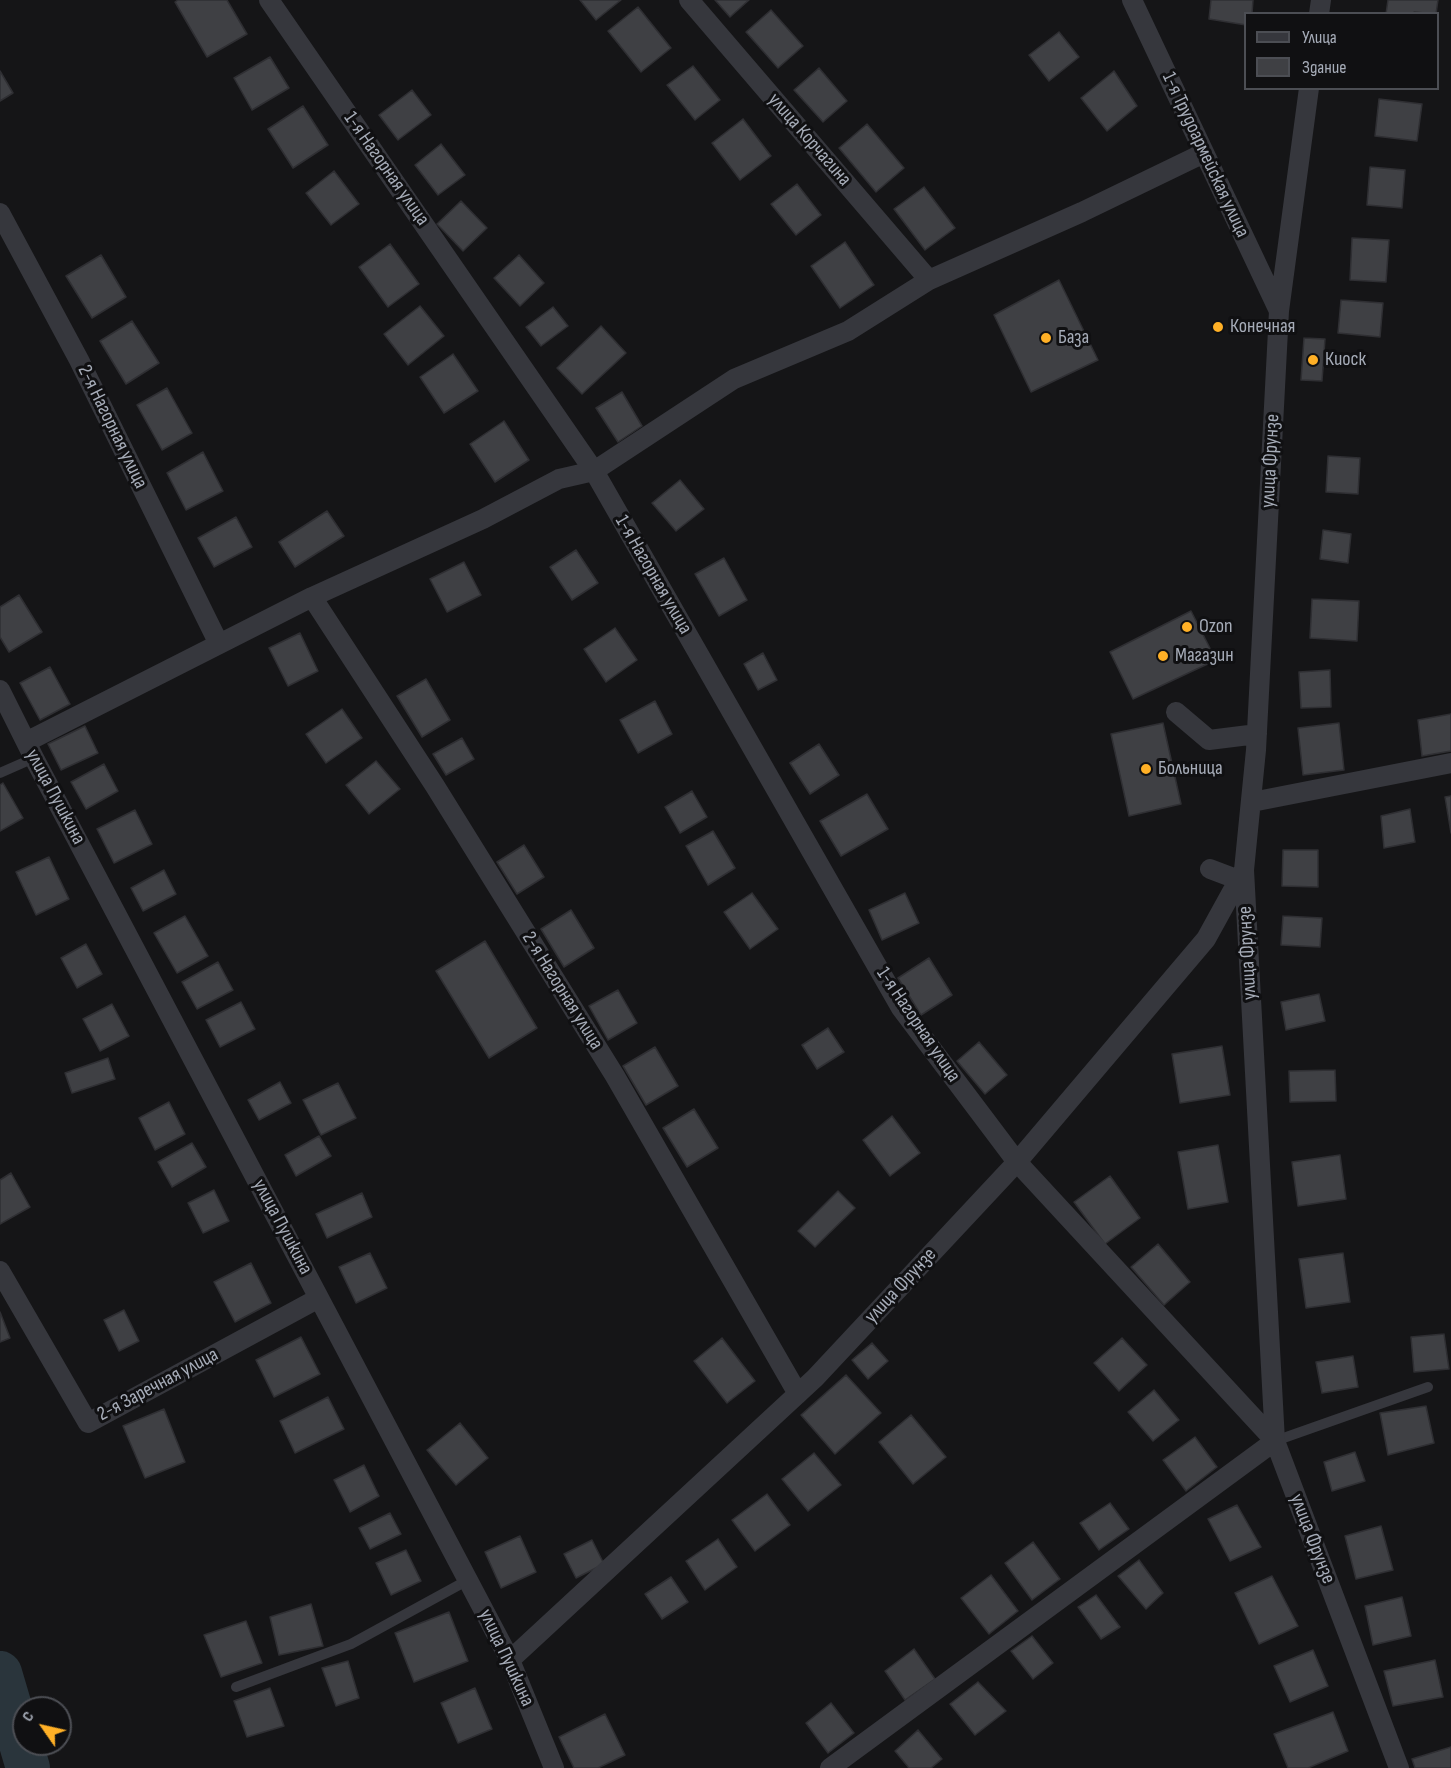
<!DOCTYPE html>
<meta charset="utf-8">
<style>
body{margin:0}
#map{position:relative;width:1451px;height:1768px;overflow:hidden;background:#151517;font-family:"Sofia Sans Condensed",sans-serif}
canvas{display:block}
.legend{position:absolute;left:1244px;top:12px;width:195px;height:78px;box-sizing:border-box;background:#101012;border:2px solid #4c4e54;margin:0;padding:8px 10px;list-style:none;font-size:18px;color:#a6acb8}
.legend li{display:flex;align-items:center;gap:12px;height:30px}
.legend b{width:30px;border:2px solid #4c4e54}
.north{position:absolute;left:12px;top:1696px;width:60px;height:60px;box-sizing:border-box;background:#101012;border:2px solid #4c4e54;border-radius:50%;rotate:304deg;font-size:16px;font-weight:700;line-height:24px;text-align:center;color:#a6acb8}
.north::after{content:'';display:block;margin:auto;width:21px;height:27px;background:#ffb026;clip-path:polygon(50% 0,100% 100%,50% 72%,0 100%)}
</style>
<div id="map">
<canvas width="1451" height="1768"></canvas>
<ul class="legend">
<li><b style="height:8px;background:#36373d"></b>Улица</li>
<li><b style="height:16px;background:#3f4044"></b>Здание</li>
</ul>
<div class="north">С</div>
</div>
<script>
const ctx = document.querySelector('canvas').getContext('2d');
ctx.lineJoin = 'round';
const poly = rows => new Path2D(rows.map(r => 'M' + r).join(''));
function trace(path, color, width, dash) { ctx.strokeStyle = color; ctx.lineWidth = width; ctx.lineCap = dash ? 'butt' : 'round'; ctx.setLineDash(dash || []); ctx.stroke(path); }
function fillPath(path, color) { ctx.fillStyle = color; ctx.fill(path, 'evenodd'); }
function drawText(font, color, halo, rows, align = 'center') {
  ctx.font = font + ' "Sofia Sans Condensed",sans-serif'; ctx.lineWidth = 6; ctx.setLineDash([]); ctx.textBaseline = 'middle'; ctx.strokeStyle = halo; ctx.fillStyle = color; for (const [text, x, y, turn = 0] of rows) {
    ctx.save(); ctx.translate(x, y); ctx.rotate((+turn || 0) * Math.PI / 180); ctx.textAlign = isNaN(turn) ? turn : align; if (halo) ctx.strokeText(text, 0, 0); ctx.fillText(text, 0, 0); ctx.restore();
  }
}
trace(poly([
 [0,1673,28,1768]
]), '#2a353c', 44);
const building = poly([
 [178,0,227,0,247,34,207,57,175,2,178,0],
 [580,0,621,0,596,20,580,0],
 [715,0,749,0,730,17,715,0],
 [1211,0,1253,0,1252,14,1246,14,1246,25,1209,19,1211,0],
 [1388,0,1438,0,1436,14,1414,12,1413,14,1386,14,1388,0],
 [638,7,671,48,641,72,608,31,638,7],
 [771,10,803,46,778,68,746,32,771,10],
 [1059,32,1079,57,1049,81,1029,55,1059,32],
 [270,57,289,88,252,110,234,78,270,57],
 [693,66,720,100,695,120,667,85,693,66],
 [819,68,847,101,823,122,794,90,819,68],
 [0,71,13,93,0,101,0,71],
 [1114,71,1137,106,1107,131,1081,98,1114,71],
 [412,90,431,115,398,140,379,115,412,90],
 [1379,99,1422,104,1417,141,1375,136,1379,99],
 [303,106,328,145,293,168,268,129,303,106],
 [743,119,771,156,740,180,712,143,743,119],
 [867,124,904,168,876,192,839,148,867,124],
 [441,144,465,175,438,195,415,165,441,144],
 [1370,167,1405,170,1402,208,1367,205,1370,167],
 [334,171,359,204,331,225,306,193,334,171],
 [797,184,821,215,796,235,771,204,797,184],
 [924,187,955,228,925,250,894,209,924,187],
 [461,201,487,228,463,251,437,224,461,201],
 [1352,238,1389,240,1386,282,1350,280,1352,238],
 [845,242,874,285,840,308,811,266,845,242],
 [390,244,419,284,388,307,359,267,390,244],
 [101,255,126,297,92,318,66,276,101,255],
 [519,255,544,283,520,306,494,278,519,255],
 [1059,280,1098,360,1031,392,994,315,1059,280],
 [1341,300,1383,303,1380,337,1338,333,1341,300],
 [420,306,444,336,408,365,384,334,420,306],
 [553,307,568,326,541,346,526,327,553,307],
 [132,321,159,363,126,384,100,341,132,321],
 [601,326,626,353,582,394,557,368,601,326],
 [1304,338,1325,339,1322,381,1301,380,1304,338],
 [453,354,478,391,444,413,420,377,453,354],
 [167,388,192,433,162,450,137,405,167,388],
 [622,392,642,426,618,442,596,408,622,392],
 [504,421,529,460,495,482,470,444,504,421],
 [203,452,223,491,186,510,167,473,203,452],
 [1328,456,1360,458,1358,494,1326,492,1328,456],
 [680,480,704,509,676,531,652,503,680,480],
 [327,511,344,536,295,567,279,542,327,511],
 [236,517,252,547,214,567,198,538,236,517],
 [1323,530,1351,534,1348,563,1320,559,1323,530],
 [576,550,598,583,572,600,550,567,576,550],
 [724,558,747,600,719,616,695,574,724,558],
 [464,562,481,595,447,612,430,579,464,562],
 [19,595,42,632,9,652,0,637,0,607,19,595],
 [1312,599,1359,601,1357,641,1310,638,1312,599],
 [1191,611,1216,660,1133,699,1110,652,1191,611],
 [615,628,637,660,606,682,584,649,615,628],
 [300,633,318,671,288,686,269,648,300,633],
 [763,653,777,680,758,690,744,664,763,653],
 [50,667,70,704,40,720,20,683,50,667],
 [1330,670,1331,707,1301,708,1299,672,1330,670],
 [426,679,450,720,422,737,397,696,426,679],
 [655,701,672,734,638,753,620,720,655,701],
 [342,709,362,738,326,763,306,734,342,709],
 [1451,714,1451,751,1422,756,1418,720,1451,714],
 [1163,723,1181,804,1129,816,1111,734,1163,723],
 [1339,723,1344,770,1303,775,1298,728,1339,723],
 [85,726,98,753,61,770,48,744,85,726],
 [462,738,474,759,446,775,433,754,462,738],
 [819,744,839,775,810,794,790,763,819,744],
 [376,761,400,789,369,814,346,785,376,761],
 [104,764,118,791,86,809,71,782,104,764],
 [3,783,23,818,0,831,0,785,3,783],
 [692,791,707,817,680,833,665,807,692,791],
 [867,794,888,829,841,856,820,821,867,794],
 [1451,796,1451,833,1445,797,1451,796],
 [1410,809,1415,842,1384,848,1381,816,1410,809],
 [135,810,152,844,114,863,97,829,135,810],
 [713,831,735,868,708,885,686,846,713,831],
 [524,845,544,877,517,894,497,862,524,845],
 [1283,850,1318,850,1318,887,1282,886,1283,850],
 [49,857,69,899,36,915,16,872,49,857],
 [164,870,176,894,143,911,131,888,164,870],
 [752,893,778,929,750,949,724,912,752,893],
 [905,893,919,923,882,940,869,910,905,893],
 [571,910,594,948,564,967,541,929,571,910],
 [185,916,208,956,177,973,154,933,185,916],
 [1283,916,1322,918,1320,947,1281,945,1283,916],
 [485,941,537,1028,489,1058,436,971,485,941],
 [86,944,102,974,77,988,61,958,86,944],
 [929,958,952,995,921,1015,898,978,929,958],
 [218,962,233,990,197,1009,182,982,218,962],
 [618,990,637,1023,608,1040,589,1006,618,990],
 [1319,994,1325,1021,1286,1030,1281,1002,1319,994],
 [241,1002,255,1029,220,1047,206,1020,241,1002],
 [112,1004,129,1036,100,1051,83,1019,112,1004],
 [828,1028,844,1052,817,1069,802,1045,828,1028],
 [979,1042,1007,1075,985,1094,957,1061,979,1042],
 [1222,1046,1230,1095,1180,1103,1172,1054,1222,1046],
 [655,1047,678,1086,646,1105,623,1066,655,1047],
 [108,1058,115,1079,72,1093,65,1073,108,1058],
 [1335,1070,1336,1101,1290,1102,1289,1071,1335,1070],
 [280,1082,291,1103,259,1120,248,1100,280,1082],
 [338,1083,356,1118,321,1135,303,1100,338,1083],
 [169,1102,185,1134,155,1150,139,1118,169,1102],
 [694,1109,718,1148,687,1167,663,1128,694,1109],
 [892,1116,920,1153,890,1176,863,1140,892,1116],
 [319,1136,331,1156,296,1176,285,1155,319,1136],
 [192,1143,206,1167,172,1187,158,1162,192,1143],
 [1218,1145,1228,1202,1188,1209,1178,1152,1218,1145],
 [1340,1155,1346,1199,1298,1206,1292,1162,1340,1155],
 [11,1173,30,1207,0,1224,0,1180,11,1173],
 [1110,1176,1140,1218,1105,1244,1074,1202,1110,1176],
 [214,1190,229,1221,203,1233,188,1203,214,1190],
 [838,1191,855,1208,815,1247,798,1231,838,1191],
 [362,1193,372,1217,327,1238,316,1214,362,1193],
 [1158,1244,1190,1282,1164,1305,1131,1267,1158,1244],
 [370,1253,387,1288,356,1303,339,1267,370,1253],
 [1343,1253,1350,1302,1306,1308,1299,1259,1343,1253],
 [251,1263,271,1303,235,1322,214,1282,251,1263],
 [124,1310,139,1341,119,1351,104,1320,124,1310],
 [0,1312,10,1338,0,1342,0,1312],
 [1444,1334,1449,1369,1414,1372,1411,1337,1444,1334],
 [301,1337,320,1374,274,1397,256,1360,301,1337],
 [722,1338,755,1381,727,1403,694,1361,722,1338],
 [1122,1338,1147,1365,1119,1391,1094,1363,1122,1338],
 [872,1343,888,1361,868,1379,852,1360,872,1343],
 [1353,1356,1358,1387,1322,1393,1316,1362,1353,1356],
 [846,1375,881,1413,835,1454,801,1415,846,1375],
 [1154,1390,1179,1420,1153,1441,1128,1412,1154,1390],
 [328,1397,344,1429,295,1453,280,1421,328,1397],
 [1426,1406,1434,1443,1388,1455,1380,1413,1426,1406],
 [164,1409,185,1462,145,1478,123,1426,164,1409],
 [911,1415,946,1457,913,1484,879,1442,911,1415],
 [460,1423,488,1458,456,1485,427,1450,460,1423],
 [1195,1437,1217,1467,1186,1491,1163,1460,1195,1437],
 [1355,1452,1365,1481,1332,1491,1324,1462,1355,1452],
 [814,1453,841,1485,808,1511,782,1479,814,1453],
 [364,1465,379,1496,350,1512,334,1480,364,1465],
 [767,1494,790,1525,755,1551,732,1520,767,1494],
 [1110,1503,1129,1529,1099,1550,1080,1523,1110,1503],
 [1237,1505,1261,1547,1230,1561,1208,1519,1237,1505],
 [390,1513,401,1534,370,1549,359,1528,390,1513],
 [1381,1526,1393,1570,1356,1579,1345,1536,1381,1526],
 [520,1536,536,1572,501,1588,485,1552,520,1536],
 [718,1539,737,1567,705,1590,686,1561,718,1539],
 [592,1540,604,1564,576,1578,564,1554,592,1540],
 [1033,1542,1060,1579,1032,1600,1005,1563,1033,1542],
 [406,1550,421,1581,391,1595,376,1563,406,1550],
 [1139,1560,1163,1593,1146,1609,1118,1576,1139,1560],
 [991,1575,1018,1611,989,1634,961,1598,991,1575],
 [1272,1576,1298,1626,1259,1644,1235,1593,1272,1576],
 [671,1577,688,1602,662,1619,645,1594,671,1577],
 [1096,1595,1120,1627,1101,1639,1078,1607,1096,1595],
 [1402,1597,1411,1636,1373,1645,1365,1606,1402,1597],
 [311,1604,323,1646,279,1655,270,1617,311,1604],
 [449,1612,468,1661,414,1682,395,1633,449,1612],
 [246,1621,262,1663,221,1677,204,1635,246,1621],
 [1032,1636,1053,1663,1033,1679,1011,1651,1032,1636],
 [914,1649,935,1679,905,1700,885,1671,914,1649],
 [1313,1650,1328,1686,1290,1702,1274,1666,1313,1650],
 [1435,1660,1443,1697,1393,1706,1384,1671,1435,1660],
 [348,1661,359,1698,336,1706,322,1668,348,1661],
 [978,1682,1006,1711,975,1735,950,1704,978,1682],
 [270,1688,284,1726,247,1737,234,1701,270,1688],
 [475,1688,492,1729,458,1743,441,1703,475,1688],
 [831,1703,854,1733,828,1753,806,1723,831,1703],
 [1333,1712,1348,1751,1308,1768,1288,1768,1274,1734,1333,1712],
 [605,1714,625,1755,598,1768,574,1768,559,1737,605,1714],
 [918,1730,942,1759,931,1768,909,1768,895,1751,918,1730],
 [1451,1747,1451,1768,1415,1768,1412,1759,1451,1747]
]);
fillPath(building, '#3f4044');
trace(building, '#2f2f33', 1.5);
trace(poly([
 [0,773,34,758],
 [1275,1441,1428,1387],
 [236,1687,351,1644,468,1580]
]), '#36373d', 10);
trace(poly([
 [269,0,594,471,901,1008,1017,1162,1275,1441,830,1768],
 [689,0,929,280],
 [1132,0,1279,311],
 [1319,14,1321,0],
 [0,213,79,360,219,644],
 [312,597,435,786,615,1076,798,1394],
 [0,690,34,758,510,1660,554,1768],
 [1176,712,1209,740,1257,734],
 [26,742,312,597,483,519,559,479,594,471,734,379,848,331,929,280,1082,212,1204,153],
 [1252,802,1451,763],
 [1210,869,1239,880],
 [1244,870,1275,1441,1399,1768],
 [0,1271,88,1423,319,1298],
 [510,1660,815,1378,1017,1162,1206,939,1244,870,1256,750,1279,311,1309,88]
]), '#36373d', 20);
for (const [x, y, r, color] of [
 [1218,327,6,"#ffb026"],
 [1046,338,6,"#ffb026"],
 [1313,360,6,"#ffb026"],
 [1187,627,6,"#ffb026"],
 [1163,656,6,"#ffb026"],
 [1146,769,6,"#ffb026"]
]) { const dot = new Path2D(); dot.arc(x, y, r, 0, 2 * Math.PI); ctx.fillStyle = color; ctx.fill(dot); trace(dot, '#101012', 2); }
drawText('20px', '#a6acb8', '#101012', [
 ["улица Корчагина",809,140,49],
 ["1-я Трудоармейская улица",1205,155,65],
 ["1-я Нагорная улица",386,169,55],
 ["2-я Нагорная улица",112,427,64],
 ["улица Фрунзе",1271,461,-87],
 ["1-я Нагорная улица",653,575,60],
 ["улица Пушкина",55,797,62],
 ["улица Фрунзе",1248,953,-93],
 ["2-я Нагорная улица",562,991,58],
 ["1-я Нагорная улица",918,1025,56],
 ["улица Пушкина",282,1227,62],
 ["улица Фрунзе",901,1286,-47],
 ["2-я Заречная улица",158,1385,-28],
 ["улица Фрунзе",1312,1539,69],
 ["улица Пушкина",506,1658,65]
]);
drawText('20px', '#a6acb8', '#101012', [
 ["Конечная",1230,327],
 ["База",1058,338],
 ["Киоск",1325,360],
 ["Ozon",1199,627],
 ["Магазин",1175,656],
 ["Больница",1158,769]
], 'left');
</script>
